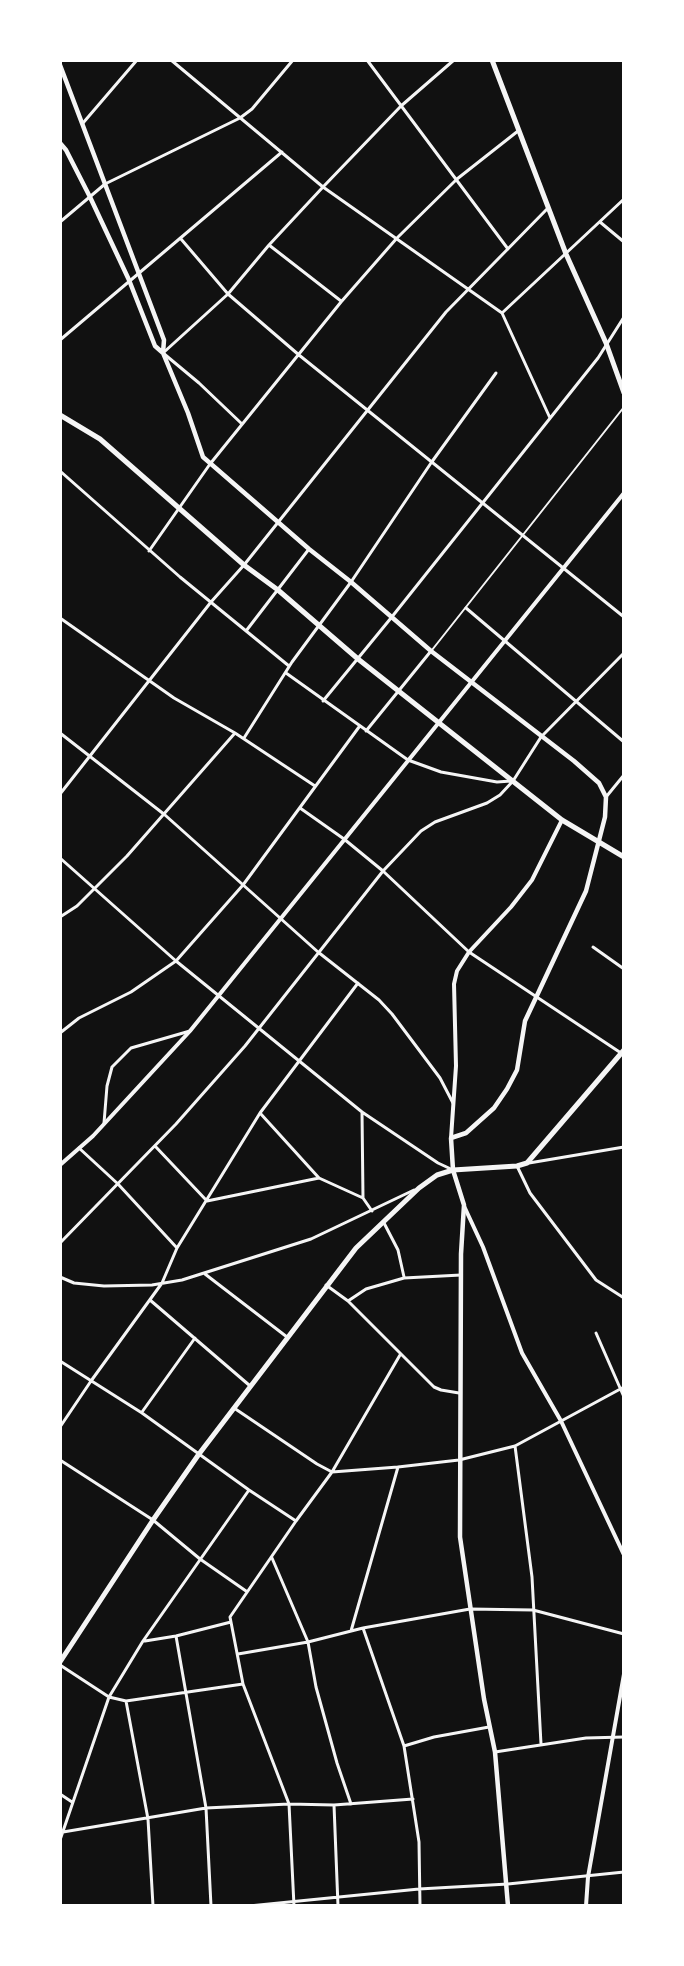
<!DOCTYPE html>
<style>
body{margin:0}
#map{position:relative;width:684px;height:1966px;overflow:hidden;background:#111;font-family:"Fira Sans",sans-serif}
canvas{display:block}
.frame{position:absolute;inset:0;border:62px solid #fff;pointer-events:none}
</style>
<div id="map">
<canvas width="684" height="1966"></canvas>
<div class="frame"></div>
</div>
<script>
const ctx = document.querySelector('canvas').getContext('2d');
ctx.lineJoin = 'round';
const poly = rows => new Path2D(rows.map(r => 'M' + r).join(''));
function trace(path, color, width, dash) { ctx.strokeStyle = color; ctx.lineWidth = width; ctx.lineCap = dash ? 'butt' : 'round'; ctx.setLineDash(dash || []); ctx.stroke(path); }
trace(poly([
 [432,650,624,407]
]), '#f5f5f5', 2);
trace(poly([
 [171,60,323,187,502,313,550,418],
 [367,60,508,249],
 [83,123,137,60],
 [60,222,105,184,240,118,252,109,293,60],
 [600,222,624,242],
 [181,239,228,294,299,355,624,617],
 [269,245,341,301],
 [502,313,624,199],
 [60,340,282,152],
 [242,424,199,383,163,353,228,294,269,245,323,187,401,106,454,60],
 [60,471,180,577,289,666],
 [149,551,210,464,341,302,397,238,457,179,518,131],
 [466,608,624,742],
 [60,618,174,698,235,733,315,786],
 [246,631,309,549],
 [286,673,408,760,441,772,497,782,511,781],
 [323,701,391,618,598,358,624,317],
 [366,731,431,651],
 [60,733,165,815,318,952,379,1000,392,1014,440,1078,453,1103],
 [244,738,292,662,351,582,431,463,496,373],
 [60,794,211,602,244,565,446,312,548,208],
 [606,797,624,775],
 [300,808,344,839,383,871,469,952,624,1055],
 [60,858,176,961,362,1112,438,1163,453,1170],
 [60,917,77,906,127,856,235,733],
 [593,947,624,969],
 [60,1033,79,1018,131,992,176,961,243,885,359,727],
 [362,1112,363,1198,372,1211],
 [260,1113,319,1178,363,1198],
 [104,1123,107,1086,112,1067,131,1048,190,1031],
 [155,1146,207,1201,319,1178],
 [79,1148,118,1184,177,1248],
 [529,1163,624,1147],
 [517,1166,530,1193,596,1280,624,1298],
 [384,1223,398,1250,404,1277],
 [60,1243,176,1124,245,1046,383,871,421,831,435,822,487,803,500,795,513,781,541,737,624,653],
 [205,1274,287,1337],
 [60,1277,74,1283,104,1286,152,1285,182,1280,311,1239,414,1190],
 [326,1285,348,1301,434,1387,441,1390,459,1393],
 [150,1300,249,1385],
 [348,1301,366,1289,404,1278,461,1275],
 [596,1333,624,1397],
 [60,1361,142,1413,249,1490,296,1521],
 [234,1408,317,1464,332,1472,398,1467,459,1460,515,1446,624,1387],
 [142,1412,195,1338],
 [60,1427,91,1381,162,1283,177,1248,260,1113,358,983],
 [515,1446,532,1577,541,1744],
 [60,1460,153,1520,200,1559,246,1591],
 [272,1558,308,1642,316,1687,337,1763,351,1804],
 [363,1628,404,1746,419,1842,420,1906],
 [351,1631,398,1467],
 [176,1636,206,1808,211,1906],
 [145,1641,176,1636,231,1622],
 [238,1654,308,1642,363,1628,470,1609,533,1610,624,1634],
 [60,1665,109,1697,126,1701,243,1684],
 [126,1701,148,1819,153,1906],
 [404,1746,434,1737,489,1727],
 [495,1752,586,1738,624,1737],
 [60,1794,72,1802],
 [334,1805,338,1906],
 [63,1832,206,1808,289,1804,334,1805,413,1799],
 [60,1840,109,1697,143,1641,249,1490],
 [249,1906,419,1889,508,1884,624,1872],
 [294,1906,289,1804,243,1684,230,1617,296,1521,332,1472,400,1355]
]), '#f5f5f5', 3);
trace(poly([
 [451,1138,456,1066,454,984,457,971,469,952,511,907,532,880,562,820],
 [60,1165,93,1136,190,1031,624,493],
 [464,1206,483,1247,522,1353,561,1421,624,1555],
 [586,1906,588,1877,624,1674]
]), '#f5f5f5', 4);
trace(poly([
 [60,65,164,340,163,353],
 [60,143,66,150,90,197,129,280,155,346,163,353,188,413,203,457,309,549,351,582,431,651,574,761,599,783,606,797,605,817,586,891,525,1021,517,1070,507,1089,494,1108,466,1133,451,1138,453,1170,464,1205,461,1254,460,1537,484,1699,495,1752,508,1906]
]), '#f5f5f5', 4.5);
trace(poly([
 [492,60,566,254,606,343,624,393],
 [60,415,100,439,244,565,278,590,358,659,562,820,624,857],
 [60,1662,153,1520,199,1454,356,1248,419,1188,437,1175,453,1170,517,1166,527,1163,624,1050]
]), '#f5f5f5', 5);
</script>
